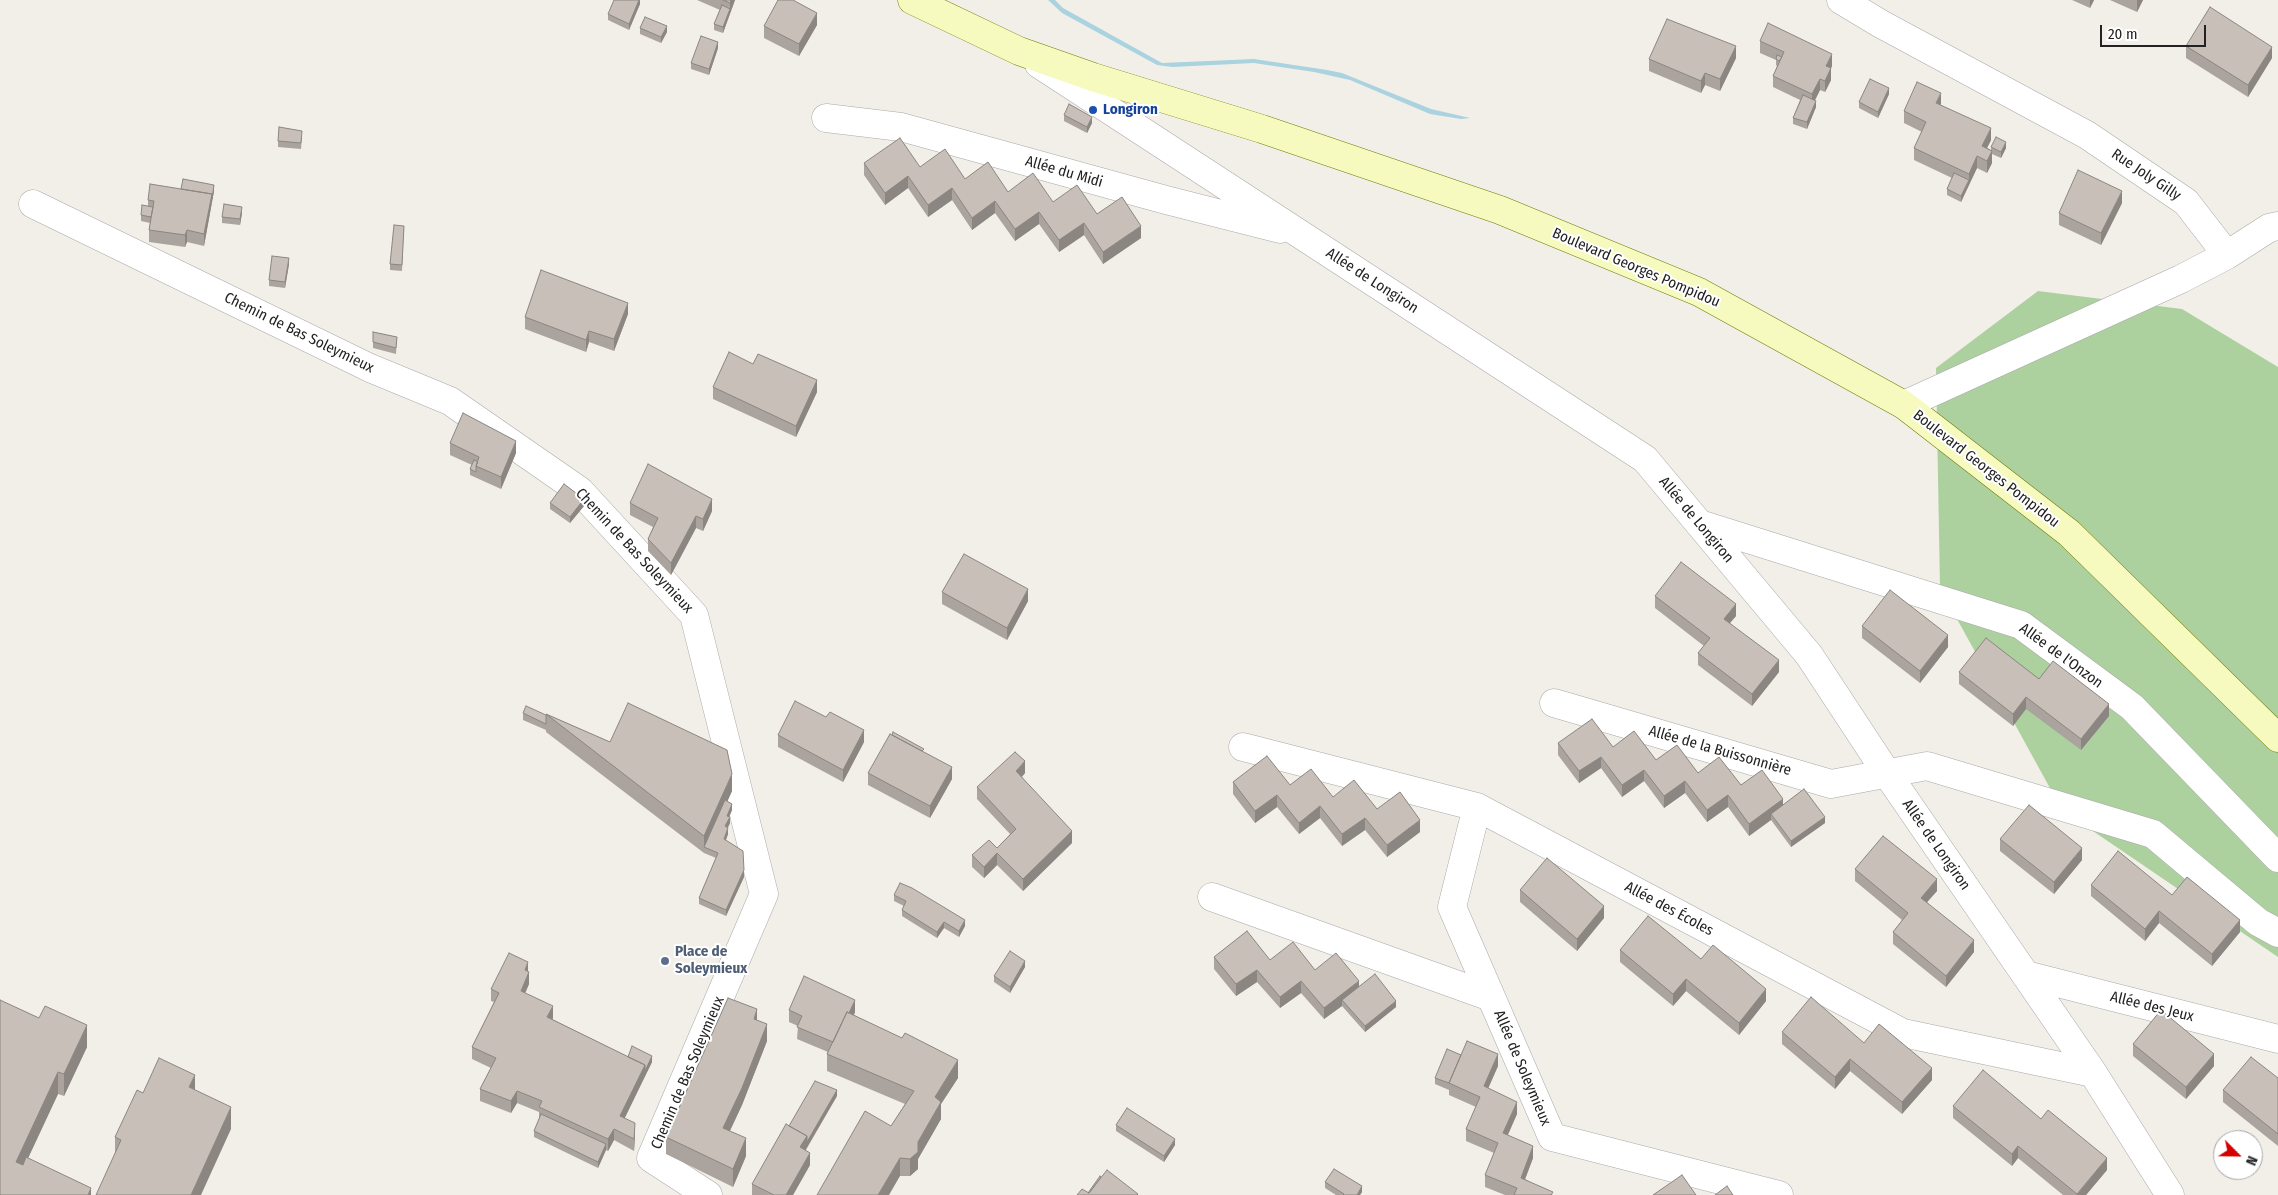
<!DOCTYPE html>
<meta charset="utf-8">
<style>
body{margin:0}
#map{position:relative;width:2278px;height:1195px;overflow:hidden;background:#f2efe9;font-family:"Fira Sans Condensed",sans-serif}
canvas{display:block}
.north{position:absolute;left:2213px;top:1130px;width:50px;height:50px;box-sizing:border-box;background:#fff;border:1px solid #a7a7a7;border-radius:50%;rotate:113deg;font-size:14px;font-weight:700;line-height:20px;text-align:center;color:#222}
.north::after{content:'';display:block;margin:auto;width:18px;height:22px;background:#d40000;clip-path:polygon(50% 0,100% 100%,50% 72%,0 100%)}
.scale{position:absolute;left:2100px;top:25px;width:106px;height:22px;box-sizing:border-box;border:2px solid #222;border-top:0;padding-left:6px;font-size:15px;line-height:18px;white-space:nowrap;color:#222;-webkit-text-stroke:4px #fff;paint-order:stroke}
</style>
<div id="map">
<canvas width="2278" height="1195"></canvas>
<div class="north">N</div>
<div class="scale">20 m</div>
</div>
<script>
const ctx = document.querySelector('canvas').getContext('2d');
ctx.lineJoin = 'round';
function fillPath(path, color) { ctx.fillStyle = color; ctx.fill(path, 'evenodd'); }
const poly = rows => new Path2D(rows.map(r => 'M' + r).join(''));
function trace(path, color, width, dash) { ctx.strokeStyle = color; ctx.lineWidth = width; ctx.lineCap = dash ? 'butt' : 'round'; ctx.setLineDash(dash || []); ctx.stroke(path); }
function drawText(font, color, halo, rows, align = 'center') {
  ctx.font = font + ' "Fira Sans Condensed",sans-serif'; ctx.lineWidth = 4; ctx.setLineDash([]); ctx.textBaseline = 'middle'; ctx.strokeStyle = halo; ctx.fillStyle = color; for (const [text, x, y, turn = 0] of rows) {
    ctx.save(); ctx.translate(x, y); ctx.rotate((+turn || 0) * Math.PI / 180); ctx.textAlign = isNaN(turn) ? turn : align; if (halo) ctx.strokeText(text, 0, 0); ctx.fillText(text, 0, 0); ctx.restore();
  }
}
fillPath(poly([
 [2038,291,2182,309,2278,367,2278,957,2062,810,1940,588,1936,368]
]), '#add19e');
fillPath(poly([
 [1048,0,1055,0,1063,8,1162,63,1254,59,1327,70,1342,73,1431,109,1470,118,1461,119,1430,114,1350,80,1314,72,1254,63,1172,67,1157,65,1062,13]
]), '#aad3df');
const minor = poly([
 [1841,0,1881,24,2087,135,2186,202,2227,255,2181,279,1904,405],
 [1039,64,1645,459,1809,655,1886,772,2093,1073,2170,1195],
 [826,118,901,127,1166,200,1280,229],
 [33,204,370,368,450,401,580,491,694,615,764,894,651,1158,708,1195],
 [2227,255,2269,228,2278,226],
 [1700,524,2021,625,2132,707,2278,858],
 [1554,703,1831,784,1927,766,2153,834,2258,922,2278,933],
 [1243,747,1477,807,1903,1033,2093,1073],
 [1477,807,1452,907,1552,1137,1779,1195],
 [1212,897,1491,997],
 [2026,975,2278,1039]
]);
const secondary = poly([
 [912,0,1019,51,1093,77,1262,129,1500,210,1699,292,1904,405,2069,533,2278,738]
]);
trace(minor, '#a9a9a9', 29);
trace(secondary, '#707d05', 29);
trace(minor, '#fff', 28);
trace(secondary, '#f7fabf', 28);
fillPath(poly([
 [640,0,640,4,629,30,608,20,608,14],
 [697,0,735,0,723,33,714,30,714,24,720,10],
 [2072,0,2094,0,2090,8],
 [2110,0,2143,0,2137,12],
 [817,25,799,56,764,38,764,26],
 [640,28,667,32,661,43,640,34],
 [1760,41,1832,66,1831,68,1831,80,1825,92,1820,90,1815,100,1816,107,1807,129,1793,124,1793,118,1800,100,1773,87,1773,76,1777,66,1776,65,1776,60,1760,53],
 [2186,46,2272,58,2248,97,2186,58],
 [718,48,709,75,691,69,691,63],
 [1736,58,1720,91,1705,85,1701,93,1649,71,1649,59],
 [1889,94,1878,118,1859,108,1859,102],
 [1941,105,1991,140,1987,148,1991,150,1991,147,2006,148,2001,158,1992,154,1992,163,1987,173,1977,168,1961,202,1947,195,1947,189,1952,178,1914,160,1914,148,1922,132,1904,123,1904,111],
 [1064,115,1092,123,1087,133,1064,121],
 [302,137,301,149,278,147,278,141],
 [864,163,920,167,965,179,1008,192,1053,202,1097,214,1141,238,1103,264,1084,235,1059,252,1039,224,1015,241,995,213,972,230,952,200,928,217,908,188,885,205,864,175],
 [181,189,214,191,204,246,187,242,185,247,149,242,149,230,150,223,141,221,141,215,148,206,148,200],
 [2122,203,2101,245,2059,225,2059,213],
 [242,213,240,225,222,223,222,217],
 [404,226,402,271,390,270,390,264],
 [289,264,285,288,269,286,269,280],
 [628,314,614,351,589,342,586,352,525,329,525,317],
 [373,332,397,337,396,354,373,348],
 [753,364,817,392,796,437,713,399,713,387],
 [450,443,516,453,501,489,470,475,470,469,472,465,450,455],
 [550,503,584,506,570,523,550,509],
 [630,503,712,511,703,531,696,528,671,575,648,551,648,539,653,527,630,515],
 [942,592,1028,601,1007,640,942,604],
 [1655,596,1736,616,1730,623,1779,672,1752,706,1698,665,1698,653,1704,646,1655,608],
 [1862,626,1948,647,1920,683,1862,638],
 [1959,672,2039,679,2109,716,2081,750,2026,709,2013,726,1959,684],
 [523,713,546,715,546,714,610,742,732,791,727,801,732,810,729,817,730,823,728,828,728,834,726,840,744,877,726,916,699,904,699,898,716,858,704,853,546,732,546,730,523,720],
 [778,735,864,742,843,782,778,747],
 [1558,743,1613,747,1698,773,1741,785,1783,805,1825,823,1791,847,1771,820,1749,836,1728,807,1707,822,1685,793,1664,808,1644,781,1622,797,1601,768,1579,783,1558,755],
 [924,752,952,779,930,818,868,785,868,773],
 [1025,773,1022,777,1072,843,1023,891,997,865,984,878,972,867,972,855,997,848,1010,834,977,799,977,787],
 [1233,782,1290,785,1377,809,1420,832,1387,857,1365,830,1342,846,1320,818,1299,834,1277,807,1255,823,1233,794],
 [2000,839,2082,860,2054,894,2000,851],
 [1855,869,1937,891,1927,902,1974,952,1946,987,1893,944,1893,932,1902,920,1855,881],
 [2091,885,2172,895,2240,932,2212,966,2159,923,2145,941,2091,896],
 [1520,890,1604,918,1577,951,1520,902],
 [894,895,965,926,959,937,944,928,937,938,902,916,902,910,904,906,894,901],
 [1620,950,1701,959,1766,1001,1739,1035,1686,991,1673,1006,1620,962],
 [1214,957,1270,960,1315,970,1359,986,1396,1007,1365,1032,1342,1006,1324,1019,1301,993,1280,1008,1257,982,1236,996,1214,969],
 [1025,967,1010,993,994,982,994,976],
 [528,972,529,984,525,993,553,1018,552,1019,628,1057,652,1062,624,1118,635,1135,634,1151,614,1140,608,1151,606,1150,598,1168,534,1137,534,1131,539,1119,539,1112,517,1103,511,1113,480,1101,480,1089,491,1068,472,1059,472,1047,494,1002,491,1001,491,989],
 [789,1010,855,1012,854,1015,958,1078,941,1104,941,1119,918,1159,918,1169,910,1176,900,1176,891,1126,905,1104,827,1071,827,1054,828,1052,797,1039,798,1026,789,1022],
 [39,1018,87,1047,64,1096,58,1094,28,1158,91,1195,0,1195],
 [757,1020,767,1041,742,1105,730,1131,746,1156,733,1187,666,1154,666,1137],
 [1782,1032,1864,1043,1932,1080,1902,1114,1850,1071,1835,1089,1782,1044],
 [2133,1044,2214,1066,2186,1099,2133,1056],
 [1461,1055,1498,1066,1488,1088,1517,1114,1508,1135,1533,1158,1525,1179,1553,1195,1505,1195,1485,1187,1485,1175,1494,1153,1466,1141,1466,1129,1476,1107,1449,1095,1449,1090,1435,1084,1435,1078],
 [2278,1078,2278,1146,2223,1102,2223,1090],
 [195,1090,231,1129,115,1153,115,1137,143,1093],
 [837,1096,806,1150,810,1165,793,1195,752,1195,752,1184],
 [1953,1106,2041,1119,2107,1170,2086,1195,2063,1195,2018,1158,2012,1166,1953,1118],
 [1116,1125,1175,1145,1164,1162,1116,1131],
 [1325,1182,1362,1192,1360,1195,1336,1195,1325,1188]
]), '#aba49e');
fillPath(poly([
 [639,0,640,0,640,4,629,30,629,24],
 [731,0,735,0,723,33,723,27,730,9,730,3],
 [2090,0,2094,0,2090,8],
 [2137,0,2143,0,2137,12],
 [817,13,817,25,799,56,799,44],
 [667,26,667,32,661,43,661,37],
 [718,42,718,48,709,75,709,69],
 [1736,46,1736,58,1720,91,1720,79],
 [2272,47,2272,58,2248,97,2248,85],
 [1832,54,1832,66,1830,70,1831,68,1831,80,1825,92,1825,81,1826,66],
 [1705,73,1705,85,1701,93,1701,81],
 [1820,79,1820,90,1812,106,1812,94],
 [1889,88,1889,94,1878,118,1878,112],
 [1941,93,1941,105,1936,103],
 [1816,101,1816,107,1807,129,1807,122],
 [1092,117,1092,123,1087,133,1087,127],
 [1991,128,1991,140,1982,158,1982,146],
 [2006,142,2006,148,2001,158,2001,152],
 [1992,151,1992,163,1987,173,1987,161],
 [1977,156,1977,168,1961,202,1961,196,1969,180,1969,174],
 [908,176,908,188,885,205,885,193],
 [214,185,214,191,204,246,204,234],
 [952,188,952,200,928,217,928,205],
 [2122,191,2122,203,2101,245,2101,233],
 [995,201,995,213,972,230,972,218],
 [242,207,242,213,240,225,240,219],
 [1039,212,1039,224,1015,241,1015,229],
 [1084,223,1084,235,1059,252,1059,240],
 [1141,226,1141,238,1103,264,1103,252],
 [187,230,187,242,185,247,185,235],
 [289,258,289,264,285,288,285,282],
 [628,303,628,314,614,351,614,339],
 [589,331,589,342,586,352,586,340],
 [817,380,817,392,796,437,796,426],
 [516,441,516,453,501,489,501,477],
 [584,499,584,506,570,523,570,517],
 [712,499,712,511,703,531,703,519],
 [696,516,696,528,671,575,671,563],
 [1028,589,1028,601,1007,640,1007,628],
 [1736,604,1736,616,1724,630,1724,619],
 [1948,635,1948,647,1920,683,1920,671],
 [1779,660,1779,672,1752,706,1752,694],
 [2026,697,2026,709,2013,726,2013,714],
 [2109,704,2109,716,2081,750,2081,739],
 [864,730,864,742,843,782,843,770],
 [1601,757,1601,768,1579,783,1579,771],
 [1025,761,1025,773,1016,783,1016,771],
 [952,767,952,779,930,818,930,806],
 [1644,770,1644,781,1622,797,1622,785],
 [732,774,732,791,707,848,704,847,704,836],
 [1685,781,1685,793,1664,808,1664,796],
 [1277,795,1277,807,1255,823,1255,811],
 [1728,795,1728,807,1707,822,1707,810],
 [1783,799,1783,811,1771,814,1771,820,1749,836,1749,824],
 [732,804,732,810,727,822,727,816],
 [1320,806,1320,818,1299,834,1299,823],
 [730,817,730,823,725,832,725,826],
 [1825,817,1825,823,1791,847,1791,841],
 [1365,818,1365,830,1342,846,1342,834],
 [1420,820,1420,832,1387,857,1387,845],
 [728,828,728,834,724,845,724,839],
 [1072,831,1072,843,1023,891,1023,879],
 [2082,848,2082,860,2054,894,2054,882],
 [997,853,997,865,984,878,984,867],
 [744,870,744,877,726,916,726,910],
 [1937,879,1937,891,1921,909,1921,898],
 [1604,906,1604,918,1577,951,1577,939],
 [2159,911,2159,923,2145,941,2145,929],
 [965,920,965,926,959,937,959,931],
 [2240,920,2240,932,2212,966,2212,954],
 [944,922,944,928,937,938,937,932],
 [1974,940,1974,952,1946,987,1946,976],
 [1025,961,1025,967,1010,993,1010,987],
 [528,962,528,974,525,970],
 [1257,970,1257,982,1236,996,1236,984],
 [529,972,529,984,521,1003,521,991],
 [1686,979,1686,991,1673,1006,1673,994],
 [1301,981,1301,993,1280,1008,1280,997],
 [1359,981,1359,993,1342,1000,1342,1006,1324,1019,1324,1008],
 [1766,989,1766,1001,1739,1035,1739,1023],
 [855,1000,855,1012,835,1055,835,1043],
 [1396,1001,1396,1007,1365,1032,1365,1026],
 [553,1006,553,1018,547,1029,547,1017],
 [757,1009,757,1027,754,1019],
 [767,1024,767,1041,742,1105,723,1145,723,1128],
 [87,1025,87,1047,64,1096,64,1074],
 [1498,1054,1498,1066,1484,1098,1484,1086],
 [2214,1054,2214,1066,2186,1099,2186,1087],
 [652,1056,652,1062,620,1128,620,1116,645,1065],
 [1850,1059,1850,1071,1835,1089,1835,1077],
 [958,1060,958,1078,941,1104,941,1119,918,1159,918,1169,910,1176,910,1159,918,1142,935,1097],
 [1932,1068,1932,1080,1902,1114,1902,1102],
 [58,1072,58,1094,16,1184,16,1162],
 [195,1075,195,1097,189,1087],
 [837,1090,837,1096,800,1159,800,1147],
 [517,1091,517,1103,511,1113,511,1101],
 [1517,1102,1517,1114,1503,1145,1503,1133],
 [231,1107,231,1129,201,1195,191,1195],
 [635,1123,635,1135,634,1151,634,1139],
 [614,1129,614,1140,608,1151,608,1139],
 [746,1138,746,1156,733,1187,733,1169],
 [1175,1139,1175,1145,1164,1162,1164,1156],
 [606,1144,606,1150,598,1168,598,1162],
 [1533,1146,1533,1158,1521,1190,1521,1178],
 [2018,1146,2018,1158,2012,1166,2012,1154],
 [810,1153,810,1165,793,1195,786,1195],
 [900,1158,900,1176,889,1195,878,1195],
 [2107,1158,2107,1170,2086,1195,2077,1195],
 [1362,1186,1362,1192,1360,1195,1357,1195],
 [91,1188,91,1195,88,1195]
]), '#8b8681');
const building = poly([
 [614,0,639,0,629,24,608,14,614,0],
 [723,0,731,0,730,3,723,0],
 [778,0,793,0,817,13,799,44,764,26,778,0],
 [722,5,730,9,723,27,714,24,722,5],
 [2210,7,2272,47,2248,85,2186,46,2210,7],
 [645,17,667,26,661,37,640,28,645,17],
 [1667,19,1736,46,1720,79,1705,73,1701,81,1649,59,1667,19],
 [1768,23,1832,54,1826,66,1831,68,1825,81,1820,79,1812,94,1773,76,1784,52,1760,41,1768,23],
 [701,36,718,42,709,69,691,63,701,36],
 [1777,55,1782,57,1779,61,1776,59,1777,55],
 [1870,79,1889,88,1878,112,1859,102,1870,79],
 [1917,82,1941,93,1936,103,1991,128,1982,146,1992,151,1987,161,1977,156,1969,174,1914,148,1926,122,1904,111,1917,82],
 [1803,95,1816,101,1807,122,1793,118,1803,95],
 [1069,104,1092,117,1087,127,1064,115,1069,104],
 [279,127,302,131,301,143,278,141,279,127],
 [1996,137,2006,142,2001,152,1991,147,1996,137],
 [900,138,920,167,945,149,965,179,988,162,1008,192,1033,173,1053,202,1077,185,1097,214,1122,197,1141,226,1103,252,1084,223,1059,240,1039,212,1015,229,995,201,972,218,952,188,928,205,908,176,885,193,864,163,900,138],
 [2078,170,2122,191,2101,233,2059,213,2078,170],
 [1954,173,1969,180,1961,196,1947,189,1954,173],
 [183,179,214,185,212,199,212,194,181,189,183,179],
 [150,184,212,194,204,234,187,230,185,235,149,230,154,201,148,200,150,184],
 [224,204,242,207,240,219,222,217,224,204],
 [142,205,153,207,151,217,141,215,142,205],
 [394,225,404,226,402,265,390,264,394,225],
 [272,256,289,258,285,282,269,280,272,256],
 [541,270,628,303,614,339,589,331,586,340,525,317,541,270],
 [373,332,397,337,396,348,373,342,373,332],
 [729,352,753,364,758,354,817,380,796,426,713,387,729,352],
 [463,413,516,441,501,477,476,466,479,457,450,443,463,413],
 [474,460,478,462,476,466,476,472,470,469,474,460],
 [648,464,712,499,703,519,696,516,671,563,648,539,658,518,630,503,648,464],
 [564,484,584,499,570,517,550,503,564,484],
 [964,554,1028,589,1007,628,942,592,964,554],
 [1681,562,1736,604,1724,619,1779,660,1752,694,1698,653,1710,638,1655,596,1681,562],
 [1890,590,1948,635,1920,671,1862,626,1890,590],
 [1986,638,2039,679,2053,661,2109,704,2081,739,2026,697,2013,714,1959,672,1986,638],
 [795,701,826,717,830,712,864,730,843,770,778,735,795,701],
 [628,703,727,750,732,774,704,836,546,714,610,742,628,703],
 [526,706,546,715,546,724,523,713,526,706],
 [1592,719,1613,747,1634,731,1656,760,1677,745,1698,773,1719,757,1741,785,1762,770,1783,799,1749,824,1728,795,1707,810,1685,781,1664,796,1644,770,1622,785,1601,757,1579,771,1558,743,1592,719],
 [893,732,924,749,922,751,892,735,893,732],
 [890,734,952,767,930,806,868,773,890,734],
 [1015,752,1025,761,1016,771,1072,831,1023,879,997,853,984,867,972,855,989,840,997,848,1016,829,977,787,1015,752],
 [1267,756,1290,785,1311,769,1333,797,1354,780,1377,809,1400,792,1420,820,1387,845,1365,818,1342,834,1320,806,1299,823,1277,795,1255,811,1233,782,1267,756],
 [1804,789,1825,817,1791,841,1771,814,1804,789],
 [725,800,732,804,727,816,730,817,725,826,728,828,724,839,743,851,744,870,726,910,699,898,718,853,704,847,725,800],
 [2029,805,2082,848,2054,882,2000,839,2029,805],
 [1883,836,1937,879,1921,898,1974,940,1946,976,1893,932,1908,913,1855,869,1883,836],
 [2118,851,2172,895,2187,877,2240,920,2212,954,2159,911,2145,929,2091,885,2118,851],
 [1547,858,1604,906,1577,939,1520,890,1547,858],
 [900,883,912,888,965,920,959,931,944,922,937,932,902,910,906,901,894,895,900,883],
 [1648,916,1701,959,1713,945,1766,989,1739,1023,1686,979,1673,994,1620,950,1648,916],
 [1247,931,1270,960,1293,942,1315,970,1336,953,1359,981,1324,1008,1301,981,1280,997,1257,970,1236,984,1214,957,1247,931],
 [1010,951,1025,961,1010,987,994,976,1010,951],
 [509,953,528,962,525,970,529,972,521,991,553,1006,547,1017,645,1065,620,1116,635,1123,634,1139,614,1129,608,1139,539,1107,542,1101,517,1091,511,1101,480,1089,496,1058,472,1047,499,993,491,989,509,953],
 [1375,974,1396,1001,1365,1026,1342,1000,1375,974],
 [804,976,855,1000,849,1013,847,1012,833,1042,797,1027,802,1016,789,1010,804,976],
 [1811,997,1864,1043,1879,1024,1932,1068,1902,1102,1850,1059,1835,1077,1782,1032,1811,997],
 [728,998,757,1009,754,1019,767,1024,742,1088,723,1128,746,1138,733,1169,666,1137,728,998],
 [0,1000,39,1018,45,1006,87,1025,64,1074,58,1072,16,1162,23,1165,26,1157,91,1188,88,1195,0,1195,0,1000],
 [2161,1010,2214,1054,2186,1087,2133,1044,2161,1010],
 [847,1012,902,1038,905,1033,958,1060,935,1097,941,1102,918,1142,918,1152,910,1159,900,1158,878,1195,817,1195,865,1111,891,1126,914,1091,827,1054,847,1012],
 [1467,1041,1498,1054,1484,1086,1517,1102,1503,1133,1533,1146,1521,1178,1553,1192,1551,1195,1514,1195,1517,1188,1485,1175,1498,1143,1466,1129,1480,1097,1449,1083,1467,1041],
 [632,1046,652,1056,645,1071,645,1065,628,1057,632,1046],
 [1447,1049,1461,1055,1449,1083,1435,1078,1447,1049],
 [2251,1057,2278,1078,2278,1134,2223,1090,2251,1057],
 [159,1058,195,1075,189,1087,231,1107,191,1195,96,1195,121,1140,115,1137,137,1090,143,1093,159,1058],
 [1983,1070,2041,1119,2048,1110,2107,1158,2077,1194,2018,1146,2012,1154,1953,1106,1983,1070],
 [815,1081,837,1090,807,1142,807,1136,789,1126,815,1081],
 [1127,1108,1175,1139,1164,1156,1116,1125,1127,1108],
 [541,1114,606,1144,598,1162,534,1131,541,1114],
 [786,1124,807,1136,800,1147,810,1153,786,1195,774,1195,752,1184,786,1124],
 [1334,1169,1362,1186,1357,1195,1343,1195,1344,1194,1325,1182,1334,1169],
 [1107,1170,1138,1194,1137,1195,1077,1195,1082,1189,1089,1193,1107,1170],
 [1682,1175,1696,1195,1653,1195,1682,1175],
 [1100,1176,1101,1177,1089,1193,1088,1193,1100,1176],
 [1727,1186,1733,1195,1715,1195,1727,1186]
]);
fillPath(building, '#c7bfb8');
trace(building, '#8b8681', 1);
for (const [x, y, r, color] of [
 [1093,110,5,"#1a4fb4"],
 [665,961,5,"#5c6f8a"]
]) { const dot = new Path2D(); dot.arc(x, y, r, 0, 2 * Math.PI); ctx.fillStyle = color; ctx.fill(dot); trace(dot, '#fff', 2); }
drawText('bold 15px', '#164399', '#fff', [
 ["Longiron",1103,110]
], 'left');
drawText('15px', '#222', '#fff', [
 ["Allée du Midi",1064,172,16],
 ["Rue Joly Gilly",2146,175,34],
 ["Boulevard Georges Pompidou",1636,268,23],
 ["Allée de Longiron",1372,281,33],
 ["Chemin de Bas Soleymieux",299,333,26],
 ["Boulevard Georges Pompidou",1986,469,38],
 ["Allée de Longiron",1696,520,50],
 ["Chemin de Bas Soleymieux",634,551,47],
 ["Allée de l'Onzon",2061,656,36],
 ["Allée de la Buissonnière",1720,751,16],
 ["Allée de Longiron",1936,845,55],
 ["Allée des Écoles",1669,909,28],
 ["Allée des Jeux",2152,1007,14],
 ["Allée de Soleymieux",1522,1068,67],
 ["Chemin de Bas Soleymieux",688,1073,-67]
]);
drawText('bold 15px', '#4e5e75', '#fff', [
 ["Place de",675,952],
 ["Soleymieux",675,969]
], 'left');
</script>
